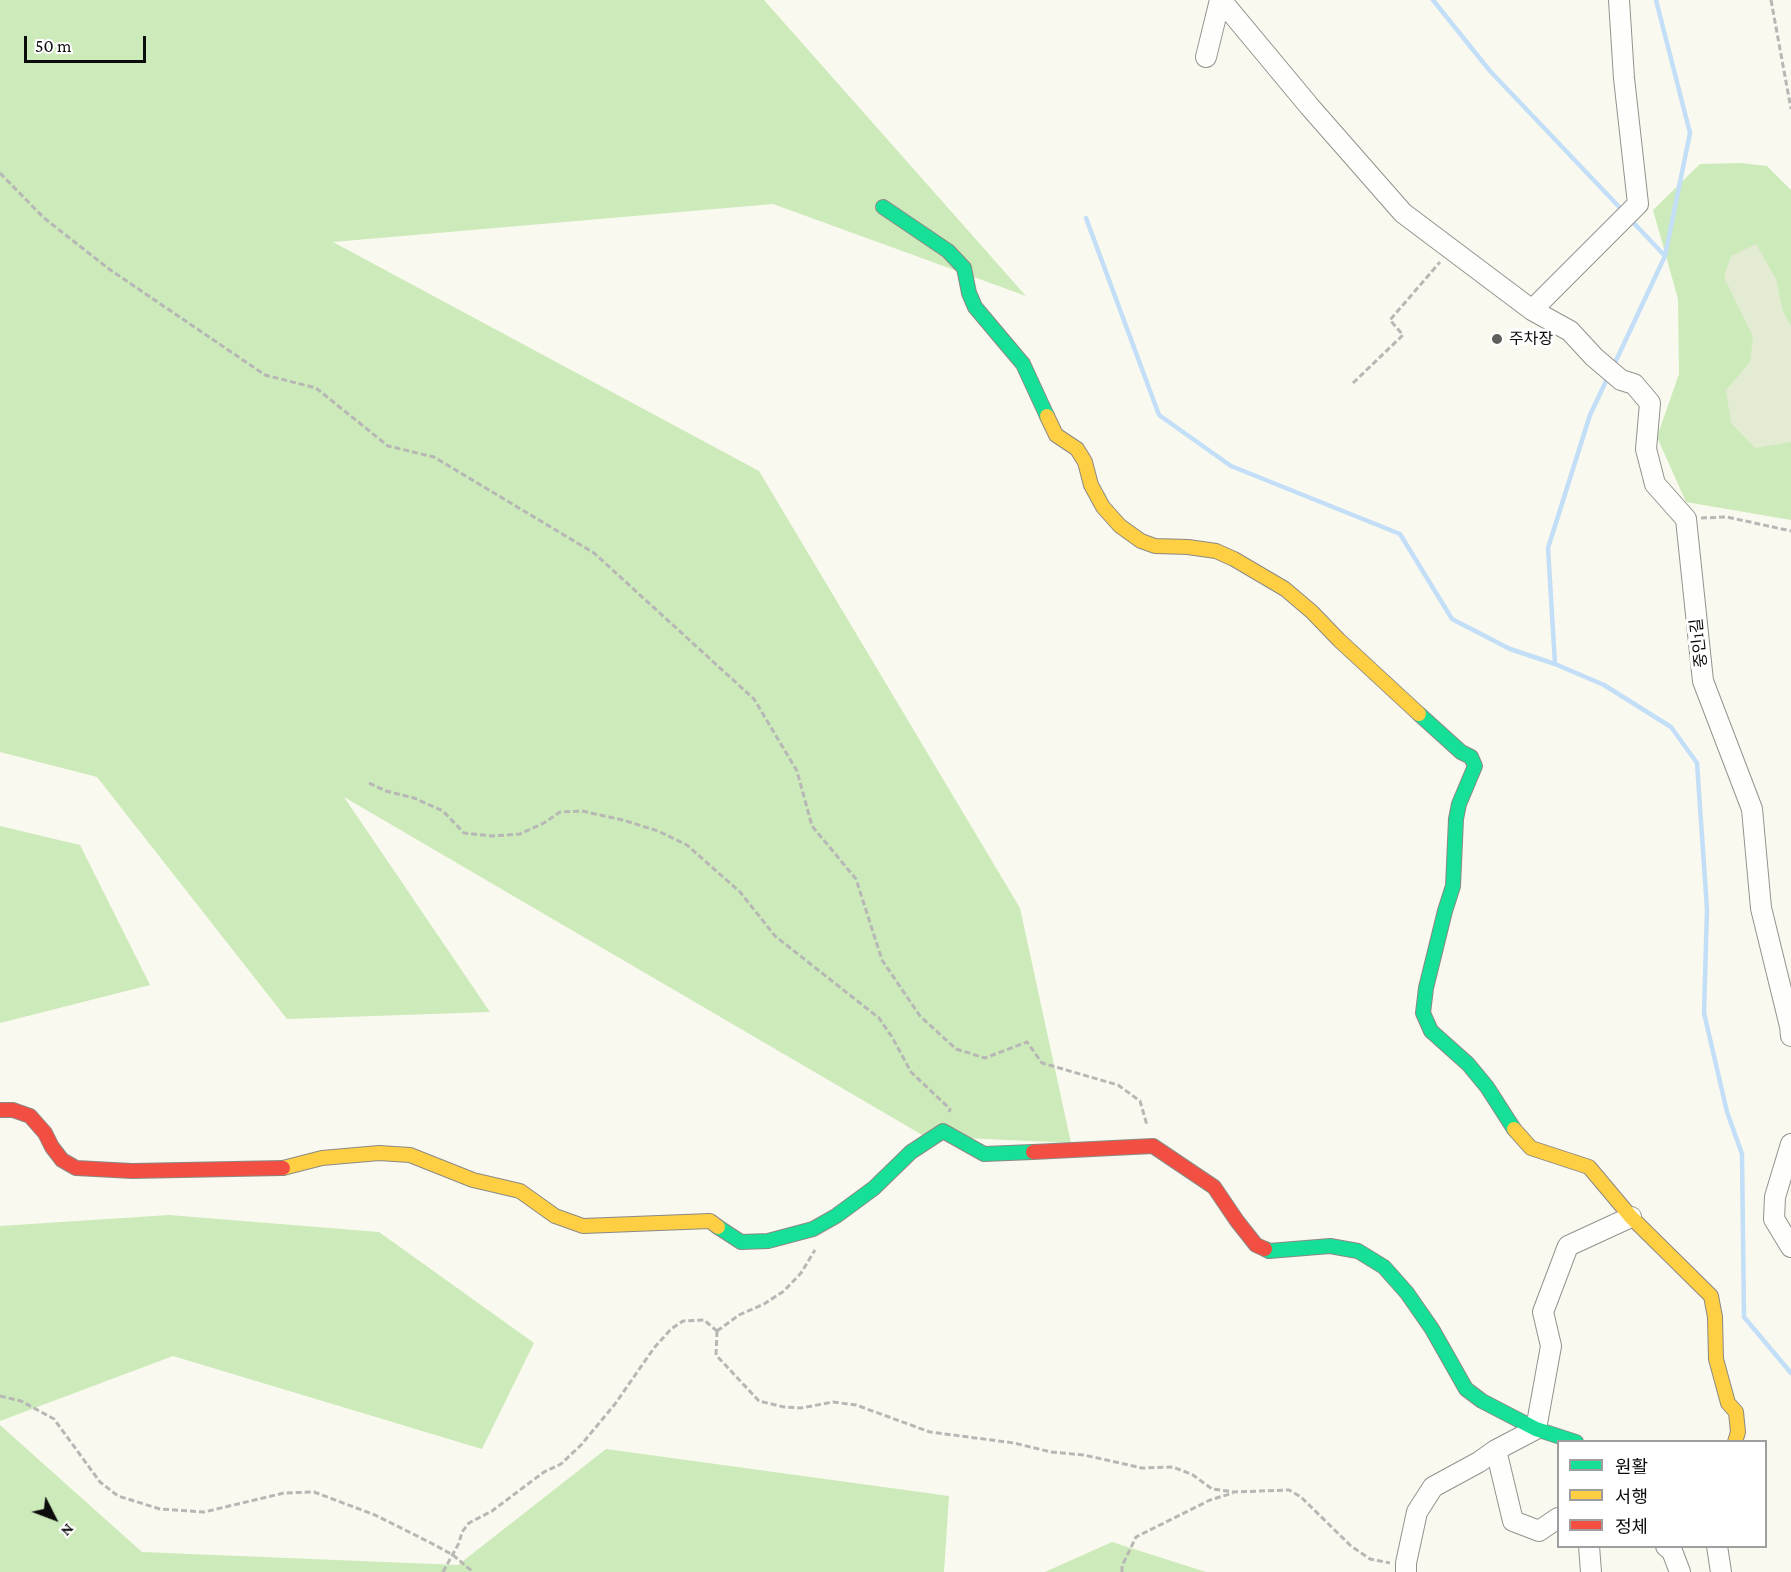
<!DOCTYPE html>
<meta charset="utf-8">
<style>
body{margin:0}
#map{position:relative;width:1791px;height:1572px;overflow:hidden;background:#faf9ef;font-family:"Crimson Pro","Noto Sans KR",serif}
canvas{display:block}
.legend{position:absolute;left:1557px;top:1440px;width:210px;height:108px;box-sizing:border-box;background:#fff;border:2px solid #9e9e9e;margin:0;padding:8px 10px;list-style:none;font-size:18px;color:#0c0c0c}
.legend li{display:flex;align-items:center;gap:12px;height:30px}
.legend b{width:30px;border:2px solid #9e9e9e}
.north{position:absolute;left:24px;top:1488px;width:60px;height:60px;-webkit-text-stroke:4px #fff;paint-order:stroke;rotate:132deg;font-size:16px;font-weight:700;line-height:24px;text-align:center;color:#0c0c0c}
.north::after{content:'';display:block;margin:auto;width:21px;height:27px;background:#0c0c0c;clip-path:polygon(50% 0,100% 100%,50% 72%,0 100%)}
.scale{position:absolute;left:24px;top:36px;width:122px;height:27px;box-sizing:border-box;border:3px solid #0c0c0c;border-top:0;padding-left:8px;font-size:18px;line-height:21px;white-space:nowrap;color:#0c0c0c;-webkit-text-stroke:4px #fff;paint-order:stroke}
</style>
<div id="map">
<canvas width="1791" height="1572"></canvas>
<ul class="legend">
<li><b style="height:8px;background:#16e098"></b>원활</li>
<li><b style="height:8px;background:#ffcf43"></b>서행</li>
<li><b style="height:8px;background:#f24e42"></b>정체</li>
</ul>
<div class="north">N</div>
<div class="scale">50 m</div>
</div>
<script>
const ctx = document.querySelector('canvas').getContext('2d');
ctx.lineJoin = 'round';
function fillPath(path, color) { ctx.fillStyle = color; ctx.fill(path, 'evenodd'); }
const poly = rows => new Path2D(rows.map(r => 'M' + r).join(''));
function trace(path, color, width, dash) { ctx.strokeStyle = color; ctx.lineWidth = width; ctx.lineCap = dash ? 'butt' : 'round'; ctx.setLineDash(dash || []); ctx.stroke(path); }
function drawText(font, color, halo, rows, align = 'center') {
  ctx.font = font + ' "Crimson Pro","Noto Sans KR",serif'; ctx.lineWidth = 6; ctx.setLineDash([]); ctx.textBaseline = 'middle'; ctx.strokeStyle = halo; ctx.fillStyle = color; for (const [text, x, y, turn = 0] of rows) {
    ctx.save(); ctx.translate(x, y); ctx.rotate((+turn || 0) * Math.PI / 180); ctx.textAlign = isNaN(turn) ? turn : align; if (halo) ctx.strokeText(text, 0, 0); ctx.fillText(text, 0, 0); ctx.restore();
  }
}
fillPath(poly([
 [0,0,764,0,1026,296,773,204,333,242,759,471,1020,908,1071,1143,924,1136,344,797,490,1012,287,1019,97,777,0,752],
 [1741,163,1767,166,1791,190,1791,520,1686,502,1657,437,1679,374,1678,299,1653,210,1700,164],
 [0,826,80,845,150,985,0,1023],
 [169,1215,379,1232,534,1343,482,1449,173,1356,0,1421,0,1226],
 [0,1425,142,1552,458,1565,606,1449,949,1496,944,1572,0,1572],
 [1112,1542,1206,1572,1045,1572]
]), '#cdeaba');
fillPath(poly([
 [1756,244,1776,279,1783,311,1791,326,1791,442,1755,448,1731,423,1726,390,1750,362,1753,337,1724,277,1731,256]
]), '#e3ecd2');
trace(poly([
 [1433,0,1490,71,1624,212],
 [1656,0,1690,133,1665,256],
 [1086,218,1159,415,1231,466,1400,534,1452,619,1510,649,1555,664],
 [1613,367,1665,256,1629,218],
 [1608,377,1590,415,1548,548,1555,664,1604,685,1671,727,1697,763,1707,909,1704,1013,1727,1112,1742,1154,1744,1317,1791,1373]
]), '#c3def7', 4.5);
const street = poly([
 [1221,0,1310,107,1403,213,1532,310,1570,331,1594,357,1621,380,1634,384,1650,403,1646,449,1655,484,1686,519,1703,681,1752,809,1761,908,1790,1026,1791,1036],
 [1206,57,1220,0],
 [1532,310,1638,204,1624,78,1619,0],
 [1791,1144,1775,1197,1774,1219,1791,1247],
 [1496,1450,1513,1521,1539,1531,1558,1518],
 [1589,1546,1591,1572],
 [1666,1546,1672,1551,1680,1572],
 [1717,1546,1721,1572],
 [1406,1572,1406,1563,1417,1512,1433,1487,1479,1462,1496,1450,1536,1429,1551,1346,1543,1312,1568,1246,1631,1217]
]);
const fast = poly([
 [883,207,948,251,964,268,969,293,975,307,1023,364,1047,416],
 [1419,714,1461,752,1471,757,1475,766,1459,804,1456,819,1453,886,1445,911,1426,988,1423,1013,1431,1031,1468,1064,1487,1087,1514,1129],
 [718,1227,741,1242,768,1241,813,1229,836,1216,874,1188,911,1152,943,1131,984,1154,1033,1152],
 [1265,1249,1269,1251,1330,1246,1358,1251,1384,1267,1407,1293,1432,1329,1466,1389,1482,1401,1536,1429,1576,1442]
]);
const slow = poly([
 [1047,416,1056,435,1077,449,1085,462,1091,485,1103,507,1120,526,1141,541,1155,546,1188,547,1216,551,1234,559,1285,589,1312,612,1339,640,1419,714],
 [1514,1129,1531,1148,1589,1167,1631,1217,1711,1296,1715,1317,1716,1359,1728,1403,1736,1412,1738,1432,1735,1442],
 [283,1168,322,1158,379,1153,410,1155,473,1180,520,1191,555,1216,583,1226,710,1221,718,1227]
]);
const jam = poly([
 [0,1110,13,1110,30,1116,45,1133,52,1147,62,1160,76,1168,132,1171,283,1168],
 [1033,1152,1153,1146,1214,1187,1237,1221,1256,1245,1265,1249]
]);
trace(street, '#93938e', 22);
trace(fast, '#8a8985', 16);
trace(slow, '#8a8985', 16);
trace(jam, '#8a8985', 16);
trace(poly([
 [1771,0,1791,109],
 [0,173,44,218,109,269,265,375,316,388,388,446,434,457,594,553,754,699,797,771,812,826,856,879,882,960,920,1016,956,1049,985,1058,1027,1042,1042,1063,1118,1085,1140,1101,1147,1125],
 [1353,383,1403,335,1390,320,1440,262],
 [1701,518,1727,517,1791,531],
 [369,783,386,791,414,798,443,811,464,833,492,836,520,834,544,823,560,812,582,811,623,820,658,831,687,845,740,892,775,936,879,1018,892,1037,911,1072,950,1109,949,1112],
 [717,1331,716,1355,759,1401,784,1407,801,1408,833,1402,856,1405,930,1432,1014,1443,1051,1452,1084,1455,1142,1468,1173,1467,1193,1475,1212,1489,1234,1492,1289,1490,1301,1497,1351,1546,1370,1559,1390,1563],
 [717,1331,739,1315,764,1304,784,1291,801,1273,815,1250],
 [0,1396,21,1401,54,1419,100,1482,118,1496,160,1509,204,1512,284,1493,314,1492,375,1515,431,1543,453,1555,473,1572],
 [443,1572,459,1543,462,1532,469,1523,492,1511,544,1472,561,1464,581,1445,615,1404,654,1348,671,1329,683,1321,704,1320,717,1331],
 [1122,1572,1122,1566,1136,1537,1210,1500,1233,1493]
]), '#b7b7b5', 3, [6, 3]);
trace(street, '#fefefd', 20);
trace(fast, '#16e098', 14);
trace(slow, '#ffcf43', 14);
trace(jam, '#f24e42', 14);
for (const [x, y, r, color] of [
 [1497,339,6,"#5f5f5b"]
]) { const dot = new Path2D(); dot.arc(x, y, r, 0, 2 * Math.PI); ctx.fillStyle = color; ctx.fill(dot); trace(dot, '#fff', 2); }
drawText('16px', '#0c0c0c', '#fff', [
 ["주차장",1509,339]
], 'left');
drawText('16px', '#0c0c0c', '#fff', [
 ["중인1길",1699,643,-96]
]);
</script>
